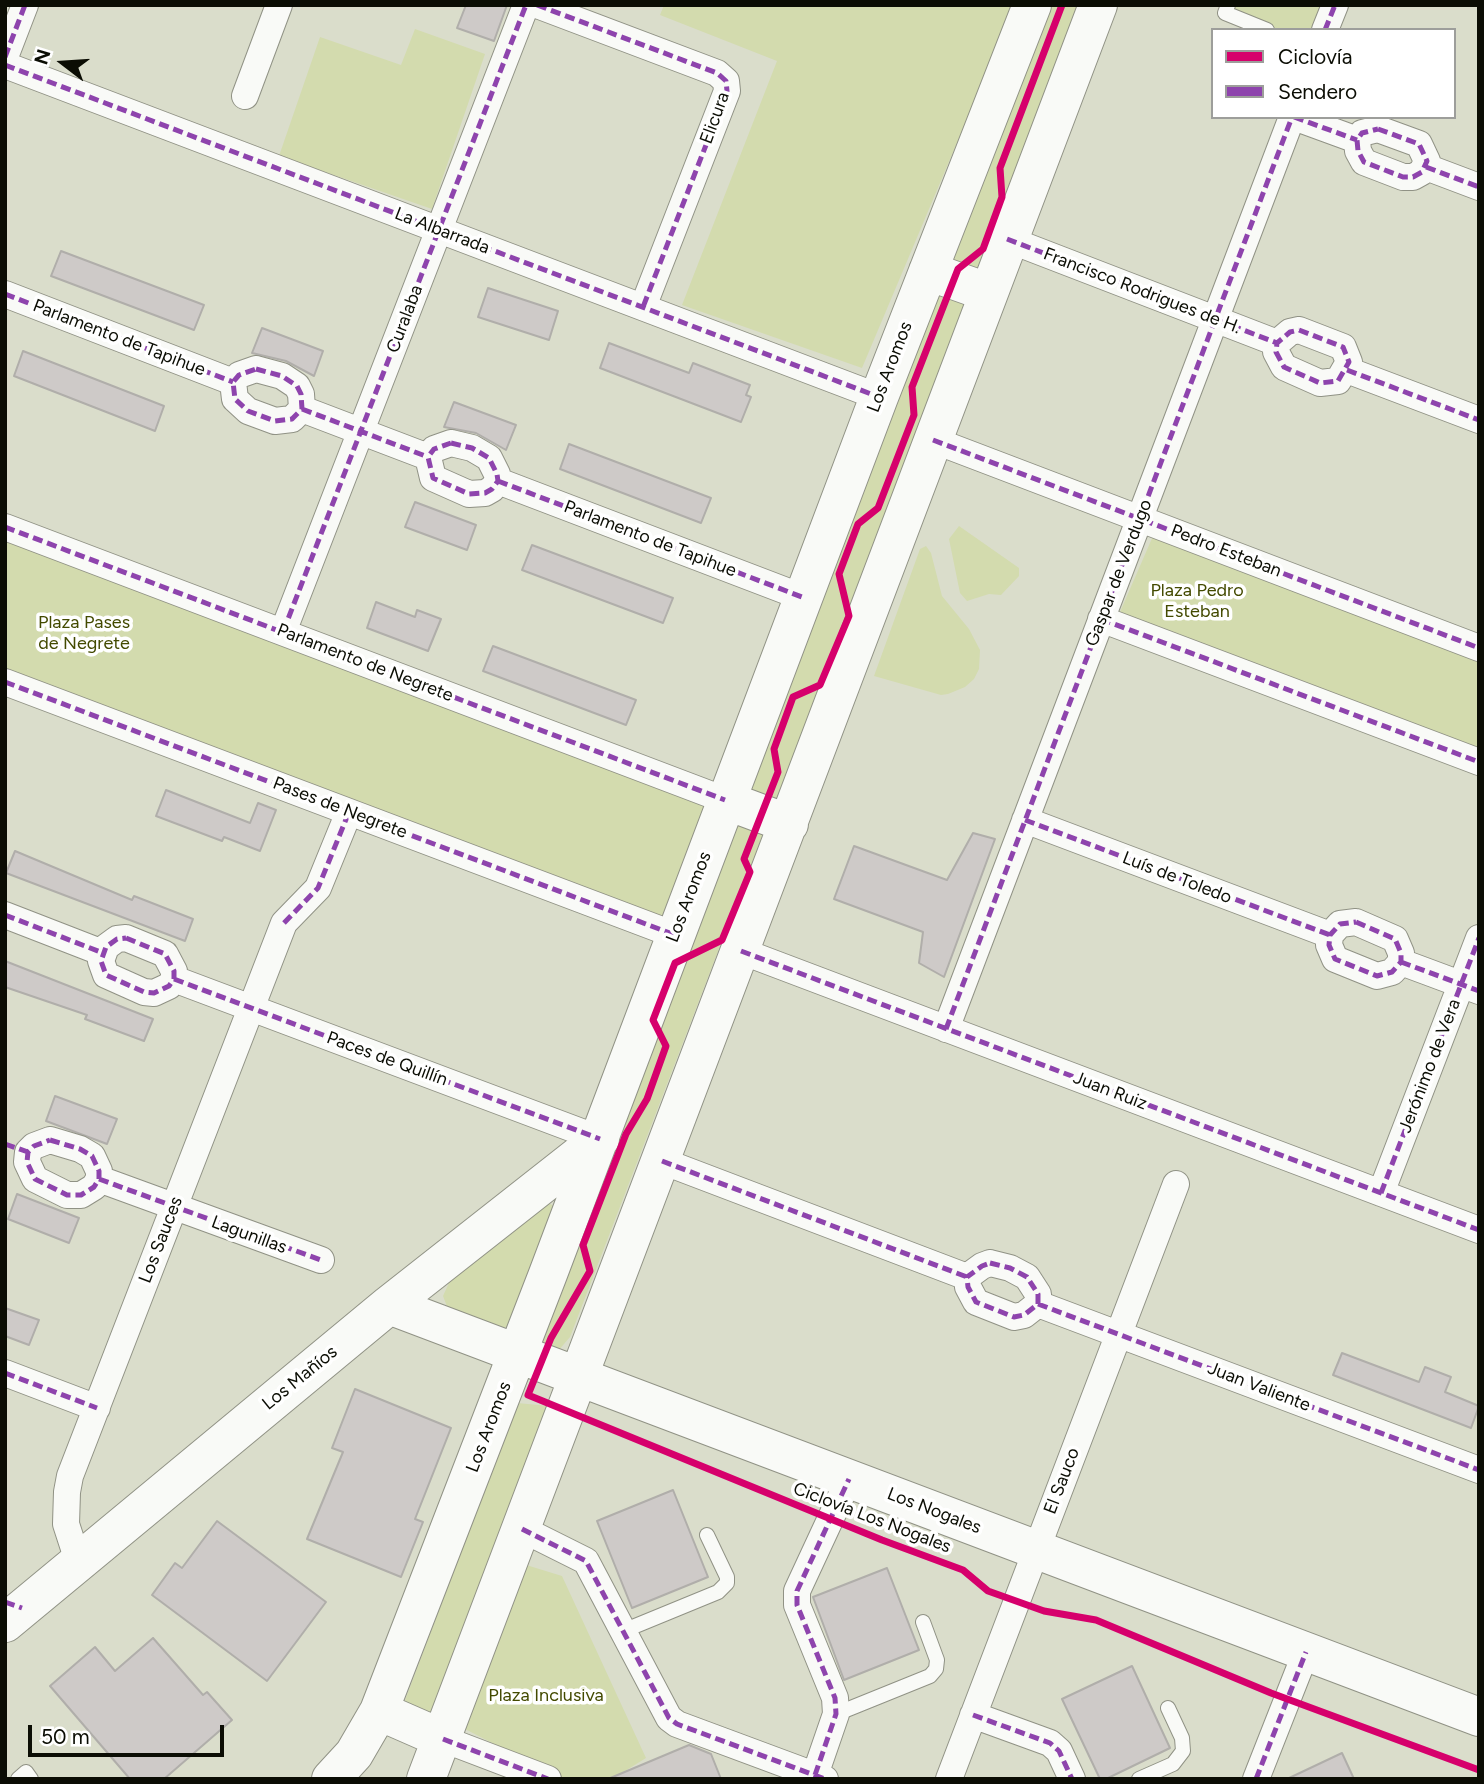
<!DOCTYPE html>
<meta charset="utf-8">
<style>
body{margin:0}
#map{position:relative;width:1484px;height:1784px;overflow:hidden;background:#daddcb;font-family:Figtree,sans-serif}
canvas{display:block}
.frame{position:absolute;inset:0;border:7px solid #0b0d04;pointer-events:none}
.legend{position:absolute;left:1211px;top:28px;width:245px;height:91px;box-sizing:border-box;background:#fff;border:2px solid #9d9e9b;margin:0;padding:9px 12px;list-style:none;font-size:21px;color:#0b0d04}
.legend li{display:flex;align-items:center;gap:14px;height:35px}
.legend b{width:35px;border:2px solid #9d9e9b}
.north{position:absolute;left:28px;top:28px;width:70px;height:70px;-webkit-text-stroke:5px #fff;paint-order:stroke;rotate:287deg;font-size:19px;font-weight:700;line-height:28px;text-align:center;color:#0b0d04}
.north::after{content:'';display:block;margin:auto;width:24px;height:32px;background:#0b0d04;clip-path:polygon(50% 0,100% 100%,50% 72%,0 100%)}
.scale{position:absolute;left:28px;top:1725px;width:196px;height:32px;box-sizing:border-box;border:4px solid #0b0d04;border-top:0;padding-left:9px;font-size:21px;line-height:24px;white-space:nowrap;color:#0b0d04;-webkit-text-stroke:5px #fff;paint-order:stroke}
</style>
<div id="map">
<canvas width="1484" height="1784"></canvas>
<div class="frame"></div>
<ul class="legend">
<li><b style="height:9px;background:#d6006c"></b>Ciclovía</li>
<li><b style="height:9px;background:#8e44ad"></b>Sendero</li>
</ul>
<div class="north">N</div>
<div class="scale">50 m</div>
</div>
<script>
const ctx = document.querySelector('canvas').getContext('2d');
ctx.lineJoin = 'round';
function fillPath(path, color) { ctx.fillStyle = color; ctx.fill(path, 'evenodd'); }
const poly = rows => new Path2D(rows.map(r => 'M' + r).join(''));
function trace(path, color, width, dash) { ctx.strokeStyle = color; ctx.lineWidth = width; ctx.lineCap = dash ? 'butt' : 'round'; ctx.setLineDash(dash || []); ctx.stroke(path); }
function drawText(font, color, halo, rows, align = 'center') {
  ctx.font = font + ' Figtree,sans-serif'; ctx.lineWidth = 7; ctx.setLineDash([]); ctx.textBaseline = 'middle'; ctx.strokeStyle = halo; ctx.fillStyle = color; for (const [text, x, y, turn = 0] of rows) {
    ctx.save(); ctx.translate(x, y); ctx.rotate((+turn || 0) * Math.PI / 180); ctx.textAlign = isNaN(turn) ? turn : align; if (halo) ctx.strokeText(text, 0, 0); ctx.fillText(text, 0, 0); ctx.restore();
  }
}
fillPath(poly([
 [664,5,1015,5,862,368,682,305,777,61,660,15],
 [1049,5,1081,5,570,1337,558,1351,539,1345,554,1296],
 [1231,5,1322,5,1313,30,1273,30,1228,13],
 [415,29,485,54,432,209,279,156,320,37,401,65],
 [959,526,1019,568,1019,576,1001,595,989,594,967,601,960,593,949,539],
 [5,536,715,807,671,921,5,670],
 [1153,536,1479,659,1479,754,1117,619],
 [926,546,931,553,942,596,969,629,980,650,979,669,974,679,965,687,948,694,941,695,874,676,920,549],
 [547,1202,555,1207,509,1326,501,1329,448,1309,443,1296,453,1274],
 [517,1403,560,1407,433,1716,404,1703],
 [523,1564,562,1576,646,1758,612,1779,562,1779,465,1729]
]), '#d3dbae');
const building = poly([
 [466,5,507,5,494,41,457,28,466,5],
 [61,251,204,305,194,330,51,276,61,251],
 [488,288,558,311,549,340,478,317,488,288],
 [262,328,323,351,314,376,286,361,252,353,262,328],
 [609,343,689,373,693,363,750,385,746,395,751,397,741,422,600,368,609,343],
 [23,351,164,406,155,431,14,376,23,351],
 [454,402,516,425,506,450,476,433,444,427,454,402],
 [569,444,711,498,701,523,560,469,569,444],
 [415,502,476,525,467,550,405,527,415,502],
 [532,545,673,598,663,623,522,570,532,545],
 [376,602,415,617,417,610,441,619,428,651,367,628,376,602],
 [493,646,636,700,626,725,483,671,493,646],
 [166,790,250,823,258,803,276,810,260,851,224,837,222,841,156,816,166,790],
 [973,833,995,839,944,977,919,963,923,932,834,899,854,846,947,880,973,833],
 [15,851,132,900,134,896,193,919,185,941,6,873,15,851],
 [5,961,153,1019,144,1041,85,1019,87,1015,5,987,5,961],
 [55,1096,117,1119,107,1144,46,1121,55,1096],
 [17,1194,79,1218,69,1243,8,1219,17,1194],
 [5,1308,39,1320,29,1345,5,1336,5,1308],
 [1342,1353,1419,1382,1425,1367,1451,1377,1445,1392,1479,1406,1471,1428,1333,1375,1342,1353],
 [355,1389,451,1428,415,1519,423,1522,401,1577,307,1539,343,1452,332,1448,355,1389],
 [673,1490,708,1577,632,1608,597,1521,673,1490],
 [217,1521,326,1602,267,1681,152,1595,175,1563,182,1568,217,1521],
 [887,1568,919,1650,844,1680,813,1597,887,1568],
 [153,1638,203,1695,207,1692,232,1720,164,1779,130,1779,50,1686,95,1647,115,1671,153,1638],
 [1132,1666,1170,1748,1106,1779,1100,1779,1062,1699,1132,1666],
 [689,1745,711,1754,721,1779,608,1779,689,1745],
 [1342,1753,1354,1779,1287,1779,1342,1753]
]);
fillPath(building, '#cecac8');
trace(building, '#b0aeaa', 2);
const lane = poly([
 [1228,5,1225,13,1267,30],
 [623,1631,718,1592,727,1583,727,1577,707,1535],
 [836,1714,930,1676,936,1669,937,1660,923,1622],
 [18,1779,26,1772,31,1779],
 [1139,1779,1173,1764,1183,1751,1182,1738,1168,1708]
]);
const street = poly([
 [537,5,717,73,726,81,727,91,643,307],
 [1325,30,1335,5],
 [5,57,25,5],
 [5,65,879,397],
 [245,96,279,5],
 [1294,117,1357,140],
 [1378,129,1419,144,1427,161,1422,172,1413,177,1403,177,1364,162,1358,151,1357,140,1362,133,1378,129],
 [1426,167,1479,187],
 [1007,239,1277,343],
 [5,294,233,382],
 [1299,330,1343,347,1349,362,1338,381,1320,383,1284,367,1276,352,1277,343,1290,332,1299,330],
 [256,369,282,376,297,386,301,394,302,409,292,419,275,421,248,411,235,399,233,382,239,375,256,369],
 [1347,370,1479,420],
 [302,409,428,457],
 [933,440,1479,648],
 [451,443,472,448,489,458,497,474,498,481,492,489,485,493,469,494,433,478,428,457,434,449,451,443],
 [498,481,802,597],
 [5,527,725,800],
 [1101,619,1479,762],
 [283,632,526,5],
 [5,682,675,935],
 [1025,820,1330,935],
 [5,915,103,953],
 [1356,922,1395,939,1401,953,1401,962,1392,972,1377,976,1335,959,1329,945,1330,935,1340,924,1356,922],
 [126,938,165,954,174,971,174,979,169,986,154,993,144,992,106,975,101,961,106,947,117,939,126,938],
 [741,951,1479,1230],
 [1401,962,1479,991],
 [174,979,600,1139],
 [946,1029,1292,117],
 [50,1140,80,1149,92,1156,99,1171,99,1179,94,1187,81,1195,67,1195,35,1179,27,1162,28,1152,34,1146,50,1140],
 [662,1161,967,1277],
 [99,1179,321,1260],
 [1381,1193,1479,938],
 [990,1263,1010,1268,1027,1277,1038,1294,1038,1304,1024,1315,1014,1317,976,1302,968,1287,967,1277,982,1266,990,1263],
 [1038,1304,1479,1470],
 [5,1373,97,1408],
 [522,1529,586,1561,669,1718,677,1724,825,1779],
 [78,1561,66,1524,67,1492,70,1476,284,923,318,888,349,812],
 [973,1715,1050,1743,1059,1751,1072,1779],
 [443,1739,548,1779],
 [815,1775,836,1714,835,1698,797,1605,797,1591,849,1479],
 [949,1779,1176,1184],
 [1256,1779,1306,1652]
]);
const secondary = poly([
 [928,271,987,292],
 [725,800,789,824],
 [389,1305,1479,1717],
 [5,1623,389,1305,600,1139],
 [379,1711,443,1739],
 [331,1779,354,1754,379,1711,548,1274,879,397,1032,5],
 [426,1779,1098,5]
]);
trace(lane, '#909285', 16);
trace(street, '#909285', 28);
trace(secondary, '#909285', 40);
trace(lane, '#f9faf7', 14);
trace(street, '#f9faf7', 26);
trace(secondary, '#f9faf7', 38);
trace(poly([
 [537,5,717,73,726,81,727,91,643,307],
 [1325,30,1335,5],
 [5,57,25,5],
 [5,65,879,397],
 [1294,117,1357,140],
 [1378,129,1419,144,1427,161,1422,172,1413,177,1403,177,1364,162,1358,151,1357,140,1362,133,1378,129],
 [1426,167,1479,187],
 [1007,239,1277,343],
 [5,294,233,382],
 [1299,330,1343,347,1349,362,1338,381,1320,383,1284,367,1276,352,1277,343,1290,332,1299,330],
 [256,369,282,376,297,386,301,394,302,409,292,419,275,421,248,411,235,399,233,382,239,375,256,369],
 [1347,370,1479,420],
 [302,409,428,457],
 [933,440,1479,648],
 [451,443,472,448,489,458,497,474,498,481,492,489,485,493,469,494,433,478,428,457,434,449,451,443],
 [498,481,802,597],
 [5,527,725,800],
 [1101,619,1479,762],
 [283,632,526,5],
 [5,682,675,935],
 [1025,820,1330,935],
 [5,915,103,953],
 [1356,922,1395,939,1401,953,1401,962,1392,972,1377,976,1335,959,1329,945,1330,935,1340,924,1356,922],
 [284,923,318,888,349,812],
 [126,938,165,954,174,971,174,979,169,986,154,993,144,992,106,975,101,961,106,947,117,939,126,938],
 [741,951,1479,1230],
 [1401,962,1479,991],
 [174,979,600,1139],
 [946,1029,1292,117],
 [50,1140,80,1149,92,1156,99,1171,99,1179,94,1187,81,1195,67,1195,35,1179,27,1162,28,1152,34,1146,50,1140],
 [5,1144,28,1152],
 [662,1161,967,1277],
 [99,1179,321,1260],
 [1381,1193,1479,938],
 [990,1263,1010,1268,1027,1277,1038,1294,1038,1304,1024,1315,1014,1317,976,1302,968,1287,967,1277,982,1266,990,1263],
 [1038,1304,1479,1470],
 [5,1373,97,1408],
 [522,1529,586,1561,669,1718,677,1724,825,1779],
 [5,1602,22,1608],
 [973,1715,1050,1743,1059,1751,1072,1779],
 [443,1739,548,1779],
 [815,1775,836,1714,835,1698,797,1605,797,1591,849,1479],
 [1256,1779,1306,1652]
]), '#8e44ad', 5, [10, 5]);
trace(poly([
 [1062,5,1000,168,1002,197,983,249,958,269,912,387,914,415,878,508,858,524,839,574,849,616,820,685,793,697,774,749,778,772,744,859,750,872,722,940,675,963,653,1020,666,1046,647,1099,626,1134,583,1245,590,1271,551,1338,528,1395,882,1540,963,1570,988,1591,1044,1611,1096,1620,1271,1693,1479,1770]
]), '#d6006c', 7);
drawText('18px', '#0b0d04', '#fff', [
 ["Elicura",715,118,-70],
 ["La Albarrada",442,231,21],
 ["Francisco Rodrigues de H.",1142,291,21],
 ["Curalaba",405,319,-69],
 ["Parlamento de Tapihue",119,338,21],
 ["Los Aromos",890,367,-69],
 ["Parlamento de Tapihue",650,539,21],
 ["Pedro Esteban",1226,551,21],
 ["Gaspar de Verdugo",1119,573,-69],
 ["Parlamento de Negrete",365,663,21],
 ["Pases de Negrete",340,808,21],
 ["Luís de Toledo",1177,878,21],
 ["Los Aromos",689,897,-69],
 ["Paces de Quillín",387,1059,20],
 ["Jerónimo de Vera",1430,1066,-69],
 ["Juan Ruiz",1110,1091,21],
 ["Lagunillas",249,1235,20],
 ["Los Sauces",161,1240,-69],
 ["Los Mañíos",300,1378,-39],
 ["Juan Valiente",1259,1387,21],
 ["Los Aromos",489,1427,-69],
 ["El Sauco",1062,1481,-69],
 ["Los Nogales",934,1511,21],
 ["Ciclovía Los Nogales",872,1518,21]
]);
drawText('18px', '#434a00', '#fff', [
 ["Plaza Pedro",1197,591],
 ["Esteban",1197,612],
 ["Plaza Pases",84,623],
 ["de Negrete",84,644],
 ["Plaza Inclusiva",546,1696]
]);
</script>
